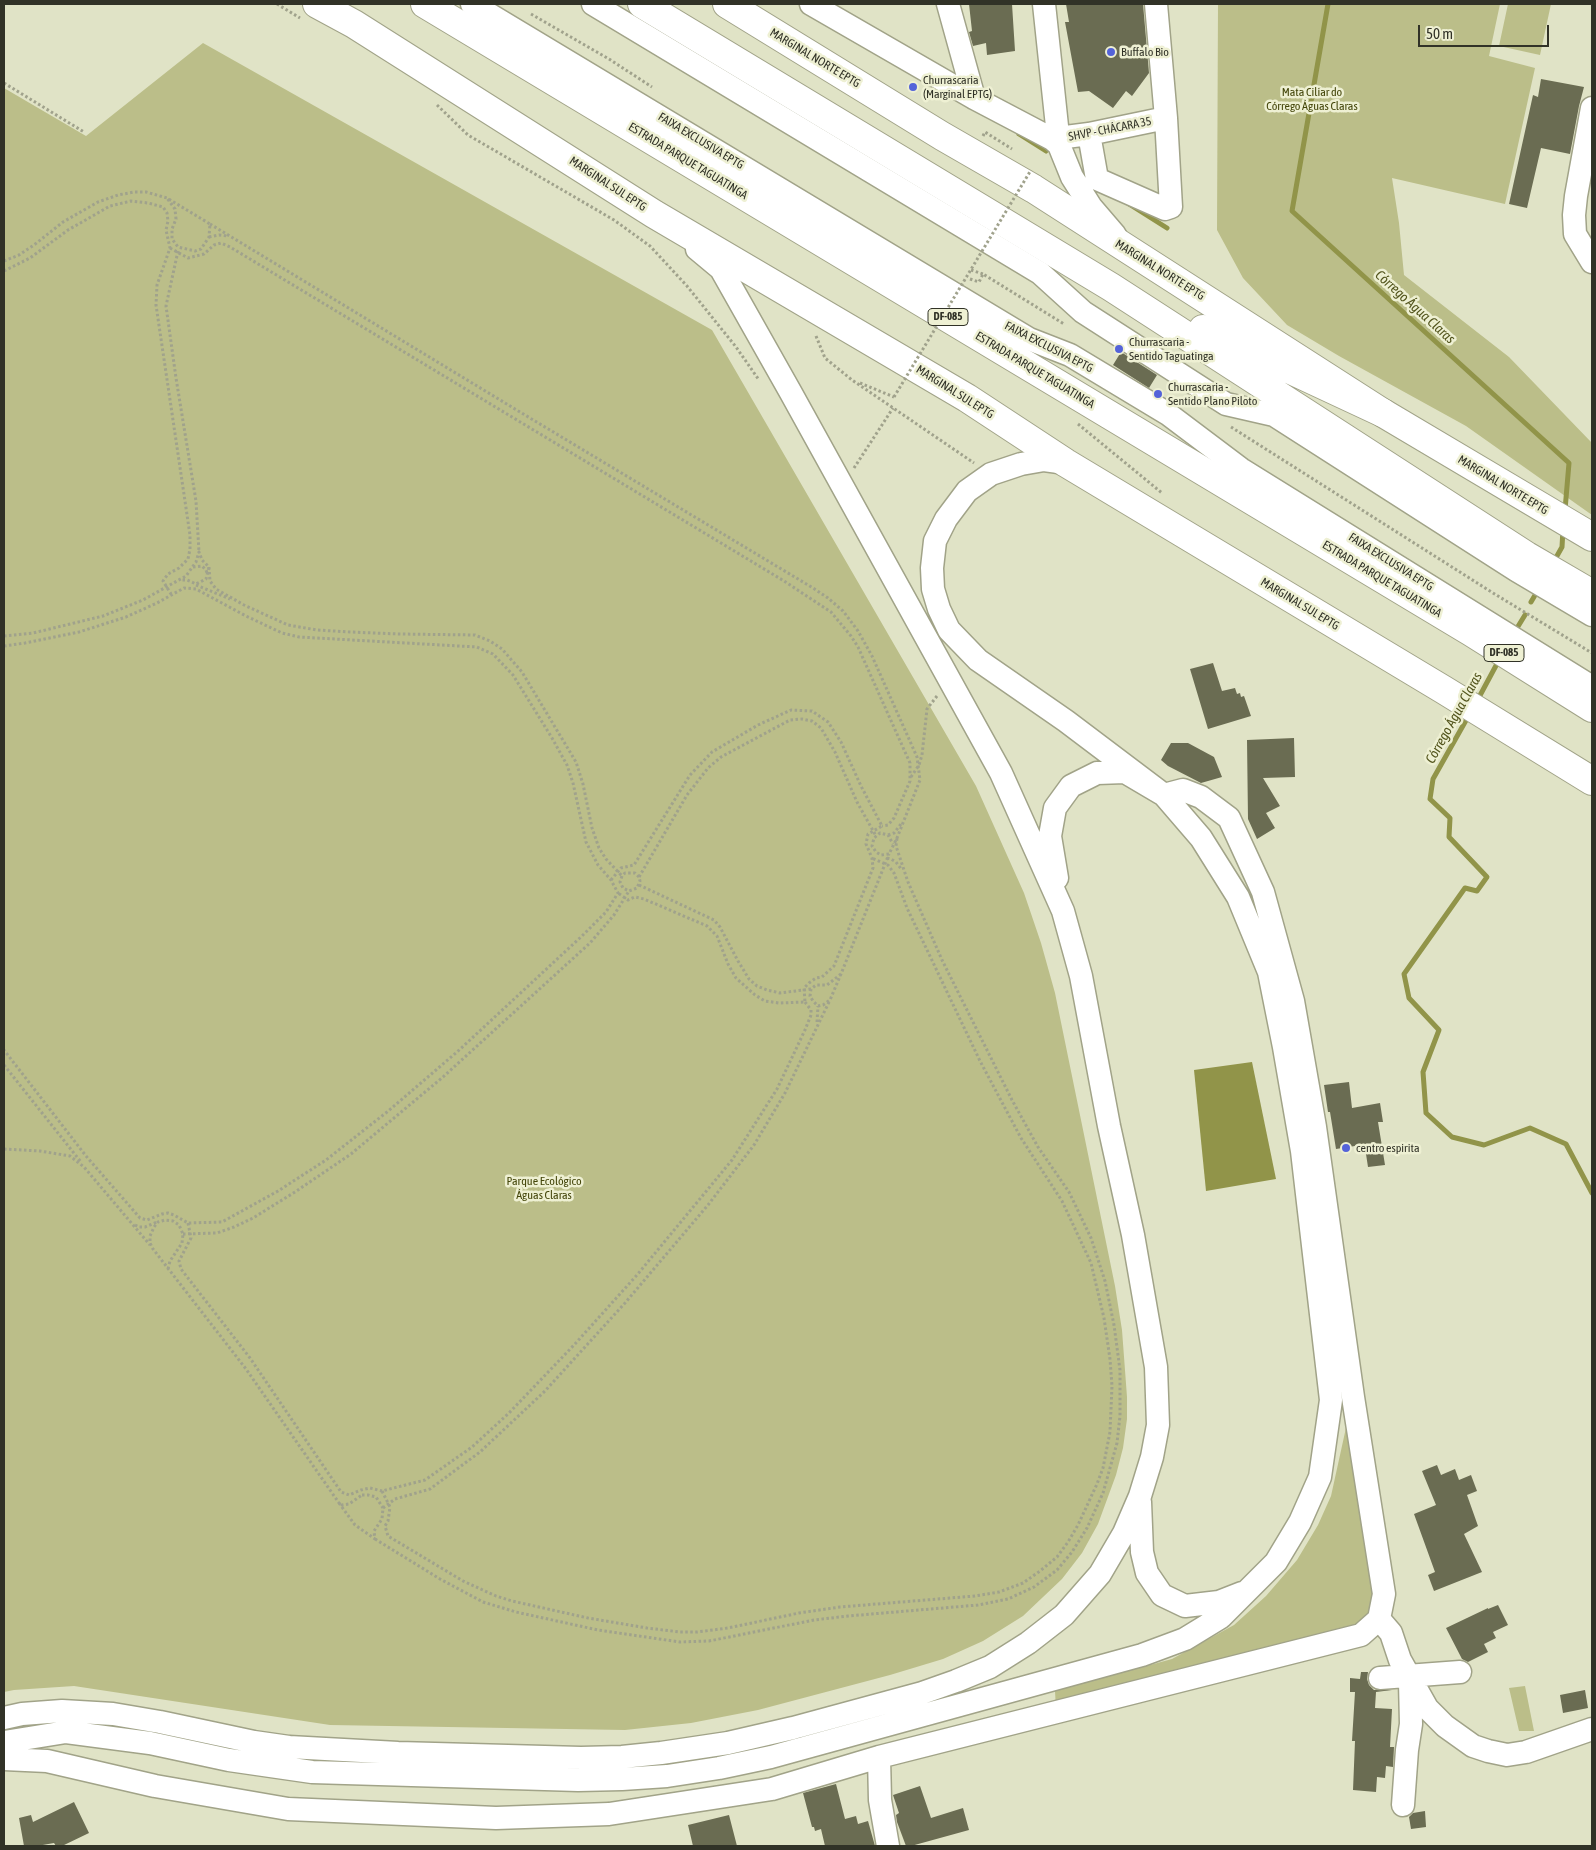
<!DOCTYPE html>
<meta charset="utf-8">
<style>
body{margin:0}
#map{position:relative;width:1596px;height:1850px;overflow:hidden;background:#e0e3c6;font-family:"Asap Condensed",sans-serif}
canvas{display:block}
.frame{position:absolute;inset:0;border:5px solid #313227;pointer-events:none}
.scale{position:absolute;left:1418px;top:25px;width:131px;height:22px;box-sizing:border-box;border:2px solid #313227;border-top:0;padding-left:6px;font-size:15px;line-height:18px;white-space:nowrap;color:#313227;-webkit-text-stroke:4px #eef0d3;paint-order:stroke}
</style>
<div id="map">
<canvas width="1596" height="1850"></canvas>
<div class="frame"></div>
<div class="scale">50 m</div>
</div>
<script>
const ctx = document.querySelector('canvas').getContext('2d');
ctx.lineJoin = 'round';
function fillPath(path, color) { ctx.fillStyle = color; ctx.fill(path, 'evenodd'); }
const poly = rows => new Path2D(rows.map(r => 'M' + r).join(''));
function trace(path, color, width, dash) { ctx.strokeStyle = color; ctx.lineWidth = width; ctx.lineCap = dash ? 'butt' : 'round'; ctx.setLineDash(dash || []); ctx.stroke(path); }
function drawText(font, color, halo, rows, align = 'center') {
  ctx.font = font + ' "Asap Condensed",sans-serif'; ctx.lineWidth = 5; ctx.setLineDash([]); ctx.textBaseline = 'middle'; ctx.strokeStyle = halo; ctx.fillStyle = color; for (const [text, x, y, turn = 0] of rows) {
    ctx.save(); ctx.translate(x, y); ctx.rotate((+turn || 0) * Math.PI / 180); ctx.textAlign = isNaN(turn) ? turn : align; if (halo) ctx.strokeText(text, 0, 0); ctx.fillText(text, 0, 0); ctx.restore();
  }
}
fillPath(poly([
 [1218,4,1500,4,1489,56,1535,68,1505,204,1392,178,1399,223,1404,275,1509,357,1592,443,1592,515,1466,426,1339,356,1287,325,1243,278,1217,230],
 [1508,4,1551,4,1540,55,1499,46],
 [203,43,712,330,976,786,1024,893,1041,943,1055,993,1115,1286,1122,1330,1127,1397,1127,1419,1123,1448,1116,1475,1098,1524,1082,1553,1062,1579,1023,1616,983,1641,943,1659,890,1675,758,1710,691,1723,625,1730,330,1725,74,1686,14,1690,4,1692,4,88,86,136],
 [1351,1405,1381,1593,1360,1631,1056,1709,1055,1691,1172,1659,1234,1625,1266,1596,1297,1560,1318,1525,1331,1496],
 [1525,1686,1534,1731,1519,1731,1509,1688]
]), '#bbbe89');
fillPath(poly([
 [1252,1062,1276,1179,1206,1191,1194,1070]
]), '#919449');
trace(poly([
 [1328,4,1292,211,1569,463,1565,510],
 [1019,134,1046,151],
 [1129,204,1167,228],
 [1553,563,1562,547,1563,529],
 [1531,602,1538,590],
 [1514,633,1525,615],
 [1477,701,1499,660],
 [1469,715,1433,779,1430,799,1450,818,1449,837,1487,877,1477,891,1465,888,1404,974,1409,998,1439,1030,1423,1072,1426,1113,1452,1137,1484,1145,1530,1128,1566,1144,1592,1193]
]), '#919449', 5);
fillPath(poly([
 [969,4,1012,4,1015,51,987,55,986,43,973,46,969,32,972,31],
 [1066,4,1143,4,1149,73,1132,96,1126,91,1113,108,1089,91,1078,92,1065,22,1069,22],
 [1541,79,1584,87,1579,106,1570,154,1541,148,1527,208,1509,204,1533,95,1538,97],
 [1121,352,1157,375,1149,388,1113,365],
 [1213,663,1222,691,1235,688,1237,694,1240,693,1241,697,1244,696,1251,716,1208,729,1190,669],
 [1294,738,1295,777,1263,778,1280,806,1266,813,1275,828,1257,839,1248,819,1247,740],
 [1171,743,1188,743,1214,757,1222,777,1201,783,1168,766,1161,760],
 [1349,1082,1352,1108,1380,1103,1383,1122,1378,1122,1385,1165,1368,1167,1366,1154,1363,1154,1361,1145,1336,1149,1330,1112,1328,1112,1324,1085],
 [1437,1465,1441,1475,1455,1469,1459,1480,1471,1475,1477,1491,1467,1495,1478,1526,1464,1534,1482,1572,1434,1591,1428,1575,1435,1572,1414,1514,1436,1505,1422,1471],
 [1498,1605,1508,1625,1493,1632,1496,1638,1484,1644,1488,1652,1468,1662,1462,1659,1446,1628,1488,1608,1488,1609],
 [1361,1672,1368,1672,1367,1679,1369,1685,1374,1690,1392,1690,1376,1692,1375,1708,1392,1709,1390,1747,1394,1747,1393,1767,1386,1766,1385,1778,1377,1777,1376,1792,1353,1790,1355,1741,1352,1741,1355,1692,1350,1692,1350,1678,1360,1679],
 [1585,1690,1588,1708,1563,1713,1560,1695],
 [836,1784,845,1819,856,1816,858,1824,868,1821,875,1846,825,1846,821,1829,815,1831,814,1827,812,1827,803,1793],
 [920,1786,931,1818,963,1808,969,1830,911,1846,906,1846,897,1822,896,1815,899,1813,893,1795],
 [74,1802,89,1833,62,1846,56,1846,54,1843,37,1846,24,1846,19,1818,31,1815,33,1822],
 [1425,1811,1426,1827,1411,1829,1409,1817,1413,1813],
 [729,1815,737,1846,693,1846,688,1825]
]), '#6a6c52');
const minor = poly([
 [472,4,1029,339,1070,355,1168,414,1241,469,1592,687],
 [593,4,1040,273,1083,312,1226,404,1274,415,1516,570,1592,615],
 [811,4,974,98,1052,139,1059,145],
 [948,4,974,98],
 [1044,4,1059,145,1072,177,1091,207,1115,235],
 [1592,108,1576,196,1574,215,1575,234,1592,262],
 [1089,134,1097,179,1165,209,1171,207,1166,118],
 [1058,138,1089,134,1166,118,1156,4],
 [1140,1502,1142,1552,1147,1573,1162,1595,1185,1606,1219,1602,1242,1593],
 [1379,1619,1391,1633,1400,1660,1427,1708,1445,1726,1473,1746,1488,1751,1507,1755,1526,1752,1592,1729],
 [1380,1678,1460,1672],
 [4,1718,22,1714,62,1711,113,1714,160,1722,254,1742,289,1747,398,1753,581,1758,622,1757,661,1753,728,1743,793,1728,922,1693,956,1681,990,1667,1028,1643,1064,1615,1100,1574,1124,1533,1140,1496,1152,1457,1158,1425,1156,1367,1133,1235,1109,1126,1081,976,1063,911,1001,773,791,393,721,269,697,249],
 [4,1742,66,1732,150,1743,229,1760,312,1772,578,1780,622,1779,667,1776,719,1768,771,1757,1142,1655,1185,1639,1221,1617,1276,1562,1300,1522,1320,1477,1331,1400,1302,1151,1284,1047,1269,972,1238,897,1201,838,1164,795,1066,721,978,660,949,630,939,609,933,589,932,568,935,541,946,519,967,491,991,474,1021,464,1044,460,1066,463],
 [879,1757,880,1800,888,1846],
 [4,1759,47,1761,155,1786,288,1809,496,1818,609,1814,772,1789,879,1757,1361,1635,1379,1619,1384,1594,1353,1397,1315,1127,1293,1001,1263,892,1229,818,1201,797,1183,790,1164,795,1125,772,1097,773,1071,786,1055,808,1050,836,1057,878],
 [1403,1805,1407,1750,1411,1724,1410,1682]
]);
const major = poly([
 [317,4,354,24,654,214,967,398,1066,463,1444,690,1592,781],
 [727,4,942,136,1034,189,1383,413,1592,537]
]);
const highway = poly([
 [425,4,1471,632,1592,708],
 [642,4,1111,287,1527,556,1592,594],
 [1203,329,1383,413]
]);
trace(minor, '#a1a388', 25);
trace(major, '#a1a388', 30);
trace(highway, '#a1a388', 30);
trace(poly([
 [277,4,300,18],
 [531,14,609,59,652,87],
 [4,83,84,132],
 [437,105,468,135,614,220,650,246,687,286,736,347,759,380],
 [983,136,985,132,1012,149],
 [210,224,515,409,813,588,828,598,843,611,858,631,872,656,917,757,920,780,897,838,889,854,881,855,876,852,872,846,874,838,880,833,888,835,893,844],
 [209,237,219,235,228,236],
 [170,248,188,258,204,254,214,245,221,243,230,247,784,581,831,612,851,636,858,647,910,763,910,781,894,818,888,825,882,826],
 [178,251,166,306,176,378,196,501,199,552],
 [4,261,19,255,34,245,63,222,98,202,118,195,134,192,146,192,167,198,210,224,209,237,201,249,195,251,178,247,172,239,172,229,176,219,175,209,167,198],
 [971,270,983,274],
 [4,271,30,258,68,230,110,206,131,201,148,203,163,207,167,213,168,221,166,230,170,248,157,285,156,305,190,535,190,549,188,559,179,568,168,574,163,581,171,594],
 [970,279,979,282,983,274,1064,324],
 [816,336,825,358,852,380,974,463],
 [860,383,894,397],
 [1078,424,1162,493],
 [1231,427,1493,593,1592,653],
 [854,468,893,408],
 [193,567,202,566,206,570,207,573],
 [209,567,210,581,216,589,244,605,288,625,317,630,350,632,399,634,475,635,490,641,502,649,522,672,576,762,583,784,592,828,599,848,606,859,622,876],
 [196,585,230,599],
 [4,636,33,633,103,616,143,600,186,576,196,562,199,552,202,560,209,567,206,579,196,584,187,580,180,580],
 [4,646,25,643,79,632,126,617,157,603,184,588,196,589,246,616,282,633,299,637,477,647,493,654,513,675,552,738,567,765,573,783,586,842,598,865,611,880,618,893,606,912,582,936,457,1052,387,1112,326,1160,278,1191,222,1222,188,1223,174,1215,168,1213,162,1214,147,1220,140,1218,86,1156,4,1050],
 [911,777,919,765,922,755,927,709,937,696],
 [888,835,894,833,901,824],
 [887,858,891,859,896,862,902,870],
 [639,877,635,873,625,873,622,876,620,882,623,888,629,891,637,888,640,881,639,877,687,795,708,768,721,757,734,750,790,720,802,719,812,721,821,728,835,752,857,802,876,836],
 [611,880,621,868,634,865,690,775,712,752,758,725,791,710,812,711,828,722,841,742,861,786,882,826,868,834,866,844,872,858,873,868,834,966,822,977,816,978,809,983,804,988,805,1002,779,1003,765,1001,755,995,736,978,728,964,717,936,707,926,644,899,635,897,628,900,618,893],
 [639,885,714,920,720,927,738,961,749,979,757,986,767,990,780,993,811,989],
 [841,974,827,985,816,985,811,989,810,996,813,1001,818,1006,823,1005,830,1000,841,974,889,854],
 [805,1002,811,1010,811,1015,805,1030,777,1089,732,1160,637,1275,574,1345,509,1413,472,1447,425,1480,382,1491,390,1507,388,1521,385,1526,388,1536,463,1581,496,1596,512,1601,588,1618,647,1628,680,1632,697,1632,728,1628,799,1613,840,1607,975,1596,999,1592,1023,1583,1040,1571,1057,1557,1068,1542,1078,1525,1097,1484,1103,1468,1110,1432,1112,1386,1110,1359,1104,1318,1091,1263,1062,1201,1021,1138,980,1061,907,908,894,873,888,865,872,858],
 [817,1022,818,1006],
 [4,1065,81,1162],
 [4,1149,40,1151,70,1156,84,1167,150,1245],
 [188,1223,191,1238,179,1261,181,1269,250,1358,337,1486,341,1492,349,1495,361,1490,370,1488,382,1491],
 [135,1225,139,1227,145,1227,157,1222],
 [183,1234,217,1233,234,1227,253,1218,295,1192,351,1154,443,1077,590,943,614,915,629,891],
 [168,1269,170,1261,182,1243,183,1234,179,1225,173,1221,165,1220,158,1222,154,1227,150,1236,150,1243,153,1249,246,1369,339,1503],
 [362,1495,368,1495,376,1497,383,1508,382,1519,374,1531,375,1539,355,1525,339,1503,342,1505,349,1504,362,1495],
 [383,1508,395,1499,430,1489,480,1452,545,1391,625,1303,708,1205,754,1145,785,1093,830,1000],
 [375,1539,440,1579,483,1602,516,1612,598,1630,680,1642,709,1641,814,1620,848,1616,978,1605,1008,1599,1034,1587,1057,1570,1072,1552,1087,1528,1103,1493,1117,1443,1120,1416,1120,1370,1114,1325,1105,1281,1091,1238,1069,1192,1038,1147,1012,1100,942,960,908,882,896,846,897,838]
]), '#a0a28c', 3, [2.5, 2.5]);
trace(minor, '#fff', 22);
trace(major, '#fff', 28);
trace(highway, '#fff', 28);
trace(poly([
 [894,397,1031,170]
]), '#a0a28c', 3, [2.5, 2.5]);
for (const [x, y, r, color] of [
 [1111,52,5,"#5463d9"],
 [913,87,5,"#5463d9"],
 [1119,349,5,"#5463d9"],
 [1158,394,5,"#5463d9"],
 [1346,1148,5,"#5463d9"]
]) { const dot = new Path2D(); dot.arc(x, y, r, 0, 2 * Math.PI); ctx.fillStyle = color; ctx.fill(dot); trace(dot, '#eef0d3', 2); }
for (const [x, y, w] of [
 [948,317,40],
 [1504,653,40]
]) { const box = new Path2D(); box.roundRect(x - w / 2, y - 8.5, w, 17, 4); ctx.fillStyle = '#eef0d3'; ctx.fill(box); trace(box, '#313227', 1); }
drawText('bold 11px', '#313227', null, [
 ["DF-085",948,317],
 ["DF-085",1504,653]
]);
drawText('12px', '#313227', '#eef0d3', [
 ["Buffalo Bio",1121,52],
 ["Churrascaria",923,80],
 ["(Marginal EPTG)",923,94],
 ["Churrascaria -",1129,342],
 ["Sentido Taguatinga",1129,356],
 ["Churrascaria -",1168,387],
 ["Sentido Plano Piloto",1168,401],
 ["centro espirita",1356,1148]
], 'left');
drawText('12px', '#313227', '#eef0d3', [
 ["MARGINAL NORTE EPTG",815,58,31],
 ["SHVP - CHÁCARA 35",1110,129,-11],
 ["FAIXA EXCLUSIVA EPTG",701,141,31],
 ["ESTRADA PARQUE TAGUATINGA",688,161,31],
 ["MARGINAL SUL EPTG",608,184,33],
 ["MARGINAL NORTE EPTG",1160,270,32],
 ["FAIXA EXCLUSIVA EPTG",1049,347,27],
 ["ESTRADA PARQUE TAGUATINGA",1035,370,31],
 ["MARGINAL SUL EPTG",955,392,32],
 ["MARGINAL NORTE EPTG",1503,485,31],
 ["FAIXA EXCLUSIVA EPTG",1391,562,32],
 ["ESTRADA PARQUE TAGUATINGA",1382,579,31],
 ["MARGINAL SUL EPTG",1300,604,31]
]);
drawText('12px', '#434509', '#eef0d3', [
 ["Mata Ciliar do",1312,92],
 ["Córrego Águas Claras",1312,106],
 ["Parque Ecológico",544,1181],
 ["Águas Claras",544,1195]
]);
drawText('italic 14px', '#53551d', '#eef0d3', [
 ["Córrego Água Claras",1415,307,42],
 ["Córrego Água Claras",1454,718,-61]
]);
</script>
